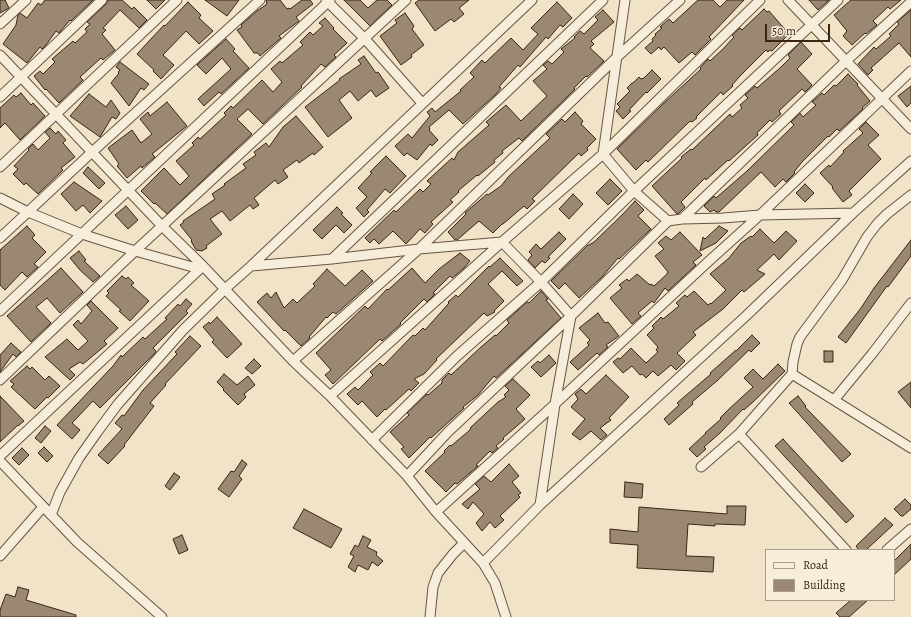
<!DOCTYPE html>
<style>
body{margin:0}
#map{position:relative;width:911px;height:617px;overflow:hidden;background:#f1e3c7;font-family:Alegreya,serif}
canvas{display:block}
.legend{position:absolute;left:765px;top:549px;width:130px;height:52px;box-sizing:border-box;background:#f6eddb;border:1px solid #ab9d8c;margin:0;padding:5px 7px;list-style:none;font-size:12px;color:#3b2515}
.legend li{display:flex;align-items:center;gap:8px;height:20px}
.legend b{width:20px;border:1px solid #ab9d8c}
.scale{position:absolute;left:765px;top:24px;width:65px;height:18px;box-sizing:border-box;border:2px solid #3b2515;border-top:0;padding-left:5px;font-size:12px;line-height:14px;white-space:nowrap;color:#3b2515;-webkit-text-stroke:3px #f6eddb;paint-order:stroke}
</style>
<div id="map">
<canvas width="911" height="617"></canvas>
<ul class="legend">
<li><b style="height:5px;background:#f6eddb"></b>Road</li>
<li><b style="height:11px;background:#9a8872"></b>Building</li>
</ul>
<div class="scale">50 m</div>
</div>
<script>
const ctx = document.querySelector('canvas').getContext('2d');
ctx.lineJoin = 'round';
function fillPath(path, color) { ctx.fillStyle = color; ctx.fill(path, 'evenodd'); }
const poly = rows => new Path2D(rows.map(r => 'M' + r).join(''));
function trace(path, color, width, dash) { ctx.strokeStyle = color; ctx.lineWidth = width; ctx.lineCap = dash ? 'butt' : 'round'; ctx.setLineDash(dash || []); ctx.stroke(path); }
const building = poly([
 [0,0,5,0,9,8,0,13,0,0],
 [45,0,93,0,71,21,70,20,59,33,56,31,46,45,42,49,40,47,27,63,3,44,16,25,18,15,20,13,27,18,38,3,41,5,45,0],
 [108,0,122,0,132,9,134,7,147,20,139,28,120,10,103,28,106,30,102,34,115,50,103,60,101,58,80,77,83,80,59,103,46,89,45,90,34,76,40,71,43,74,55,62,52,59,73,41,75,43,87,32,85,29,90,24,87,22,106,4,108,0],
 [147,0,165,0,156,9,147,0],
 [205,0,239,0,227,16,205,0],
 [266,0,280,0,287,9,289,8,290,9,302,0,310,0,313,4,296,17,299,21,279,36,281,38,260,56,258,53,254,53,237,30,242,27,241,25,257,11,267,4,266,0],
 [344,0,360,0,368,8,377,0,387,0,392,5,370,26,344,0],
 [419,0,469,0,459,8,464,14,454,22,451,19,435,31,415,3,419,0],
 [698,0,713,0,720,7,727,0,744,0,709,37,711,39,695,55,692,52,679,63,664,47,661,50,659,47,651,54,645,48,653,41,652,39,656,35,655,34,662,28,660,27,669,19,673,23,698,0],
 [809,0,829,0,818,10,809,0],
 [851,0,901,0,890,9,888,7,873,21,877,25,866,34,865,33,852,45,843,36,847,31,834,15,851,0],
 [188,2,201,15,199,18,213,31,199,44,186,31,163,55,174,65,161,79,153,71,154,70,137,54,164,25,165,26,188,2],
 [557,2,572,18,563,27,560,25,548,39,546,37,520,67,518,65,499,87,501,88,496,94,463,124,449,110,429,127,430,129,429,130,438,140,432,146,430,144,417,160,407,153,404,156,395,146,408,134,412,138,430,116,427,112,432,108,435,112,461,91,460,90,474,77,470,73,482,60,485,63,511,38,523,50,538,34,531,28,557,2],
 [764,9,767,12,769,11,789,34,772,51,770,50,768,52,766,50,741,75,732,85,733,86,723,95,721,92,696,117,697,118,692,122,690,121,648,162,646,160,636,170,617,149,663,104,701,69,700,68,708,59,710,61,723,49,734,37,732,35,740,28,742,30,764,9],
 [603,10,614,22,591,41,594,44,590,48,604,61,587,77,586,76,574,88,575,89,522,141,519,138,502,151,503,153,494,160,495,162,478,176,477,175,458,191,459,192,450,200,453,202,431,222,433,224,425,233,420,229,406,244,393,231,379,244,374,239,370,243,365,238,394,210,396,212,420,189,423,192,431,184,427,181,452,158,454,160,458,152,489,125,486,122,506,105,521,121,547,96,533,81,547,69,543,65,548,61,552,64,564,52,561,49,575,38,574,37,580,31,584,34,598,20,595,17,603,10],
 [911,10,911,57,899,43,871,68,873,70,868,75,858,64,874,47,876,49,891,36,889,34,899,24,897,22,911,10],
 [405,13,414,26,412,29,424,45,411,55,412,57,401,65,380,36,397,23,395,20,405,13],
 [325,18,334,28,333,29,347,43,334,55,336,57,325,67,321,64,301,86,302,87,263,124,248,109,237,119,252,134,167,214,155,203,154,204,141,191,164,168,180,185,189,176,176,161,194,145,192,143,198,137,200,139,226,115,224,113,231,106,233,108,262,80,273,92,282,82,271,69,280,61,282,63,303,45,300,42,310,32,313,35,323,26,319,23,325,18],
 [226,39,235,49,233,51,249,68,221,94,219,92,204,106,198,99,231,69,222,58,206,74,197,65,226,39],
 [801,42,812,54,797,69,812,85,805,92,802,89,779,111,781,114,772,122,770,120,757,133,758,135,729,161,728,160,706,180,705,178,681,202,685,207,679,213,677,214,652,186,682,158,681,157,691,149,692,150,730,114,732,117,742,108,740,105,748,98,745,95,755,86,757,88,781,67,790,58,788,55,801,42],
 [364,56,376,73,378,72,389,88,376,97,371,90,358,101,350,91,339,100,352,118,328,137,305,107,340,80,339,79,361,64,358,60,364,56],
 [120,62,149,84,144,90,141,88,129,106,111,83,119,73,118,72,120,70,116,67,120,62],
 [652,70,661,79,647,93,646,92,629,110,631,111,623,119,616,111,620,107,617,104,630,91,627,88,632,83,633,83,639,77,641,79,644,78,652,70],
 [848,74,858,84,857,85,870,101,862,108,863,109,839,131,837,129,829,137,828,136,802,162,794,172,795,173,786,182,783,179,775,187,761,172,719,212,716,212,714,210,710,212,704,206,714,196,716,198,747,171,794,125,791,122,800,113,803,117,816,105,812,102,822,93,824,95,834,85,836,86,848,74],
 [911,86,911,103,907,107,898,96,911,86],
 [21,93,31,105,33,103,45,116,20,140,5,123,0,128,0,108,14,95,16,97,21,93],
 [89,94,106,107,111,100,120,113,116,119,112,117,100,137,70,116,89,94],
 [167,102,187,126,152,154,155,157,148,163,142,168,141,166,127,178,117,166,119,164,108,148,132,130,141,143,152,134,140,119,148,112,150,116,167,102],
 [575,112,583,121,581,124,596,139,587,148,588,150,581,156,579,153,532,199,535,201,527,209,524,206,503,224,502,224,493,233,479,221,457,240,455,240,448,232,466,214,465,213,487,194,488,195,501,186,509,176,550,138,546,134,562,119,565,122,575,112],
 [296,116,323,147,314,155,313,153,299,163,297,160,283,170,288,177,278,184,275,180,254,198,259,205,253,209,250,205,230,221,222,211,210,219,222,234,206,246,207,248,202,251,196,250,191,241,192,240,180,225,184,222,183,221,215,199,212,194,225,185,224,184,246,168,243,164,256,155,254,152,266,143,269,147,283,127,296,116],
 [866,122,879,135,868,145,881,159,849,191,852,195,843,202,832,188,833,187,820,173,829,165,830,167,844,152,843,151,863,133,859,129,866,122],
 [50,128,56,134,58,131,66,140,63,143,75,157,61,168,63,170,38,194,26,183,24,185,13,174,18,169,14,166,29,150,28,149,33,144,38,150,50,138,45,132,50,128],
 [386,156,406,176,390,193,385,189,367,210,369,212,364,217,356,208,367,197,358,188,372,173,370,172,386,156],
 [88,167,105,183,99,189,83,173,88,167],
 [610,179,622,191,608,205,596,193,610,179],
 [74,182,102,201,90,213,83,205,76,211,61,194,74,182],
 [805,184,814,193,805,202,796,193,805,184],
 [573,194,583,204,569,219,559,209,573,194],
 [635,201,644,210,638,216,651,229,619,259,618,258,602,277,579,298,565,283,559,289,551,281,588,245,589,245,594,242,623,214,635,201],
 [126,206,138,220,128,229,115,215,126,206],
 [337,207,343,213,341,214,352,225,344,233,336,225,322,239,313,230,337,207],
 [27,226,35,235,32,238,46,252,34,264,38,267,27,277,22,272,5,290,0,285,0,250,27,226],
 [719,226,728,231,716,243,700,251,703,237,705,239,719,226],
 [760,229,774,243,786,231,797,241,779,260,774,254,757,270,765,274,744,292,742,290,723,309,693,332,696,335,677,353,685,361,676,370,671,365,658,376,653,371,646,378,642,374,640,375,632,366,623,373,613,362,618,358,620,359,631,348,646,363,658,352,656,350,658,347,647,335,654,328,652,326,661,317,663,319,679,306,676,303,685,295,687,297,694,291,708,305,711,303,711,304,726,290,710,274,729,258,741,243,751,236,752,237,760,229],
 [559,232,566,239,548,257,550,258,545,263,542,261,535,268,528,260,532,255,529,252,536,244,541,249,559,232],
 [680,232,702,255,693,262,696,265,669,290,668,291,665,288,654,303,652,301,638,313,641,316,632,324,610,298,622,288,619,285,627,279,629,281,637,274,650,285,651,284,654,286,667,274,668,272,655,256,664,249,658,243,666,236,671,240,680,232],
 [911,240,911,256,888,287,887,286,846,343,838,337,861,308,874,288,911,240],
 [79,251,86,260,84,261,100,276,93,282,80,270,70,258,79,251],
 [460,253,470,261,463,269,452,278,450,276,433,293,435,294,427,302,424,299,400,323,401,324,382,341,380,339,333,384,325,375,331,370,316,353,365,306,368,309,387,289,388,290,412,268,425,283,439,269,460,253],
 [500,258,523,281,517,286,502,271,488,284,504,301,494,311,495,312,487,316,484,313,436,359,437,360,424,374,414,379,419,383,411,391,409,389,386,410,385,409,377,417,362,401,358,405,347,394,355,387,358,390,373,375,370,372,380,363,383,366,413,335,415,336,423,328,425,330,449,303,448,302,456,295,458,297,489,266,490,267,500,258],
 [61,268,83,292,60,313,47,298,36,307,51,323,31,342,7,316,61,268],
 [327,269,345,286,362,270,373,281,336,314,333,312,327,318,326,317,309,337,310,338,301,346,285,330,284,331,257,302,267,293,271,298,276,292,284,308,293,299,297,303,315,286,313,284,327,269],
 [122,276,126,279,128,277,134,283,131,285,149,301,130,321,119,311,121,310,106,296,109,293,107,291,122,276],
 [541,291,548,299,546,300,561,318,496,378,494,376,478,395,463,407,464,408,431,438,430,437,409,458,401,449,404,447,390,432,409,415,407,413,427,394,428,395,442,383,442,380,449,373,451,375,481,347,495,335,496,336,509,323,507,320,527,302,529,303,541,291],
 [186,299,192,304,186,311,188,313,153,348,156,351,155,353,100,408,93,401,72,423,80,430,72,439,57,425,113,366,121,355,122,357,143,337,145,339,167,319,165,318,178,304,180,306,186,299],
 [91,301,118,328,104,341,107,344,83,364,80,362,69,369,75,375,70,380,45,357,67,339,78,350,88,341,73,325,78,320,81,324,92,311,87,305,91,301],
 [598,313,605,323,608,322,619,336,606,345,608,347,599,355,597,353,578,370,570,362,589,345,587,343,590,340,579,328,598,313],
 [217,317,242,344,227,358,212,342,214,340,203,327,209,322,210,324,217,317],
 [752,335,760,343,751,352,749,350,718,380,692,402,693,404,669,425,664,419,679,405,677,403,711,374,710,373,736,350,736,351,752,335],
 [190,336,201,346,165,384,166,385,150,403,154,406,124,445,125,446,108,464,98,455,122,429,115,423,122,415,124,416,143,390,177,354,175,352,190,336],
 [11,343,21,352,16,357,13,354,0,372,0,355,11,343],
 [824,351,833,351,833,362,824,362,824,351],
 [549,355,556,363,541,377,531,367,538,361,540,363,549,355],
 [254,359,261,366,252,374,245,368,254,359],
 [778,364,785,371,753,402,744,410,743,409,720,433,704,447,706,449,697,457,689,449,706,433,705,433,721,419,720,418,729,409,753,387,744,378,753,369,763,379,778,364],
 [27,366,30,369,32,367,45,380,49,376,60,386,48,398,47,397,35,409,11,387,14,384,10,381,27,366],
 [224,374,237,385,248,376,255,385,244,394,246,397,238,405,223,390,224,389,217,382,224,374],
 [606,375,629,397,609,418,611,420,600,428,607,435,601,440,591,431,580,440,572,434,585,419,571,407,578,399,575,394,581,389,586,394,606,375],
 [513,379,530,395,516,409,525,419,503,438,504,439,496,446,498,448,492,453,490,451,476,465,478,466,457,484,455,483,446,492,425,471,445,452,444,451,450,445,451,446,470,430,471,427,498,402,506,397,504,395,509,390,505,386,513,379],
 [911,382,911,408,898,392,911,382],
 [0,396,24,421,18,426,18,425,0,442,0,396],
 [798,396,806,406,805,407,851,454,842,462,789,403,798,396],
 [45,426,51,431,41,443,35,438,45,426],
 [783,439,854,516,846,523,775,446,783,439],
 [44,447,53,456,47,462,38,453,44,447],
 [22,448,29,455,19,465,12,458,22,448],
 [242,460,247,464,239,476,242,479,229,497,218,489,231,471,234,472,242,460],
 [509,464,519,476,512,482,521,493,518,495,520,497,500,516,504,520,495,528,490,522,482,531,476,523,484,514,473,502,468,509,462,504,480,489,475,484,484,476,491,482,509,464],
 [174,473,180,477,170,490,165,486,174,473],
 [625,482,643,484,642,498,624,497,625,482],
 [905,499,911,505,911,509,903,516,901,516,894,509,905,499],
 [727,506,746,506,745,525,715,524,715,526,688,524,686,556,714,557,713,572,637,568,638,545,610,543,610,529,638,532,639,507,727,514,727,506],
 [304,509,342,529,331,548,293,528,304,509],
 [885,518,893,525,866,550,859,550,856,546,885,518],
 [182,535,188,550,179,554,173,539,182,535],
 [363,536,371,540,367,547,377,552,376,555,383,561,378,566,372,562,368,570,358,565,355,572,348,567,354,556,350,554,355,545,358,547,363,536],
 [911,544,911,559,894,575,894,561,911,544],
 [18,587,29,590,26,600,76,615,76,617,0,617,0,610,6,594,15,597,18,587],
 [851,600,868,600,849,617,840,617,836,613,851,600]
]);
fillPath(building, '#9a8872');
trace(building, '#3b2515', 1);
const minor = poly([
 [326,0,365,39,422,103],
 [625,0,603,154,634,191,668,221,571,316,541,282,502,242,603,154,760,0],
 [788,0,911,129],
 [0,24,26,0],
 [0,55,162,226,203,266,293,361,330,396,407,476,436,512,483,563,495,583,506,617],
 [0,97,102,0],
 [0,167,177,0],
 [911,195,887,214,877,224,867,237,842,280,800,337,797,344,793,362,792,374,911,448],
 [0,198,28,212,82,234,135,251,200,269],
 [682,219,723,218,760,215,853,213],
 [668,221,682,219,846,61,911,2],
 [0,238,91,153,260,0],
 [332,259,603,0],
 [251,266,332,259,419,249,502,242,330,396],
 [0,311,330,0],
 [293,361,419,249,616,58,680,0],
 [0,380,135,251,406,0],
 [834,400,872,354,911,303],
 [739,434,846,550],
 [372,440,457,356,541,282,634,191,838,0],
 [0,456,203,266],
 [0,461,77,542,162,617],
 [701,467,739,434,792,374],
 [407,476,448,432,571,316,555,404,540,505],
 [436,512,555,404,709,261,760,215,911,71],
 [51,515,60,492,79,458,98,431,118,404,183,330,225,289,251,266,532,0],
 [887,550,911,529],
 [0,556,43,507],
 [483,563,540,505,747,315,853,213,911,161],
 [430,617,433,587,438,573,453,554,464,543]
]);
trace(minor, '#685442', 11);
trace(minor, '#f6eddb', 9);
</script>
